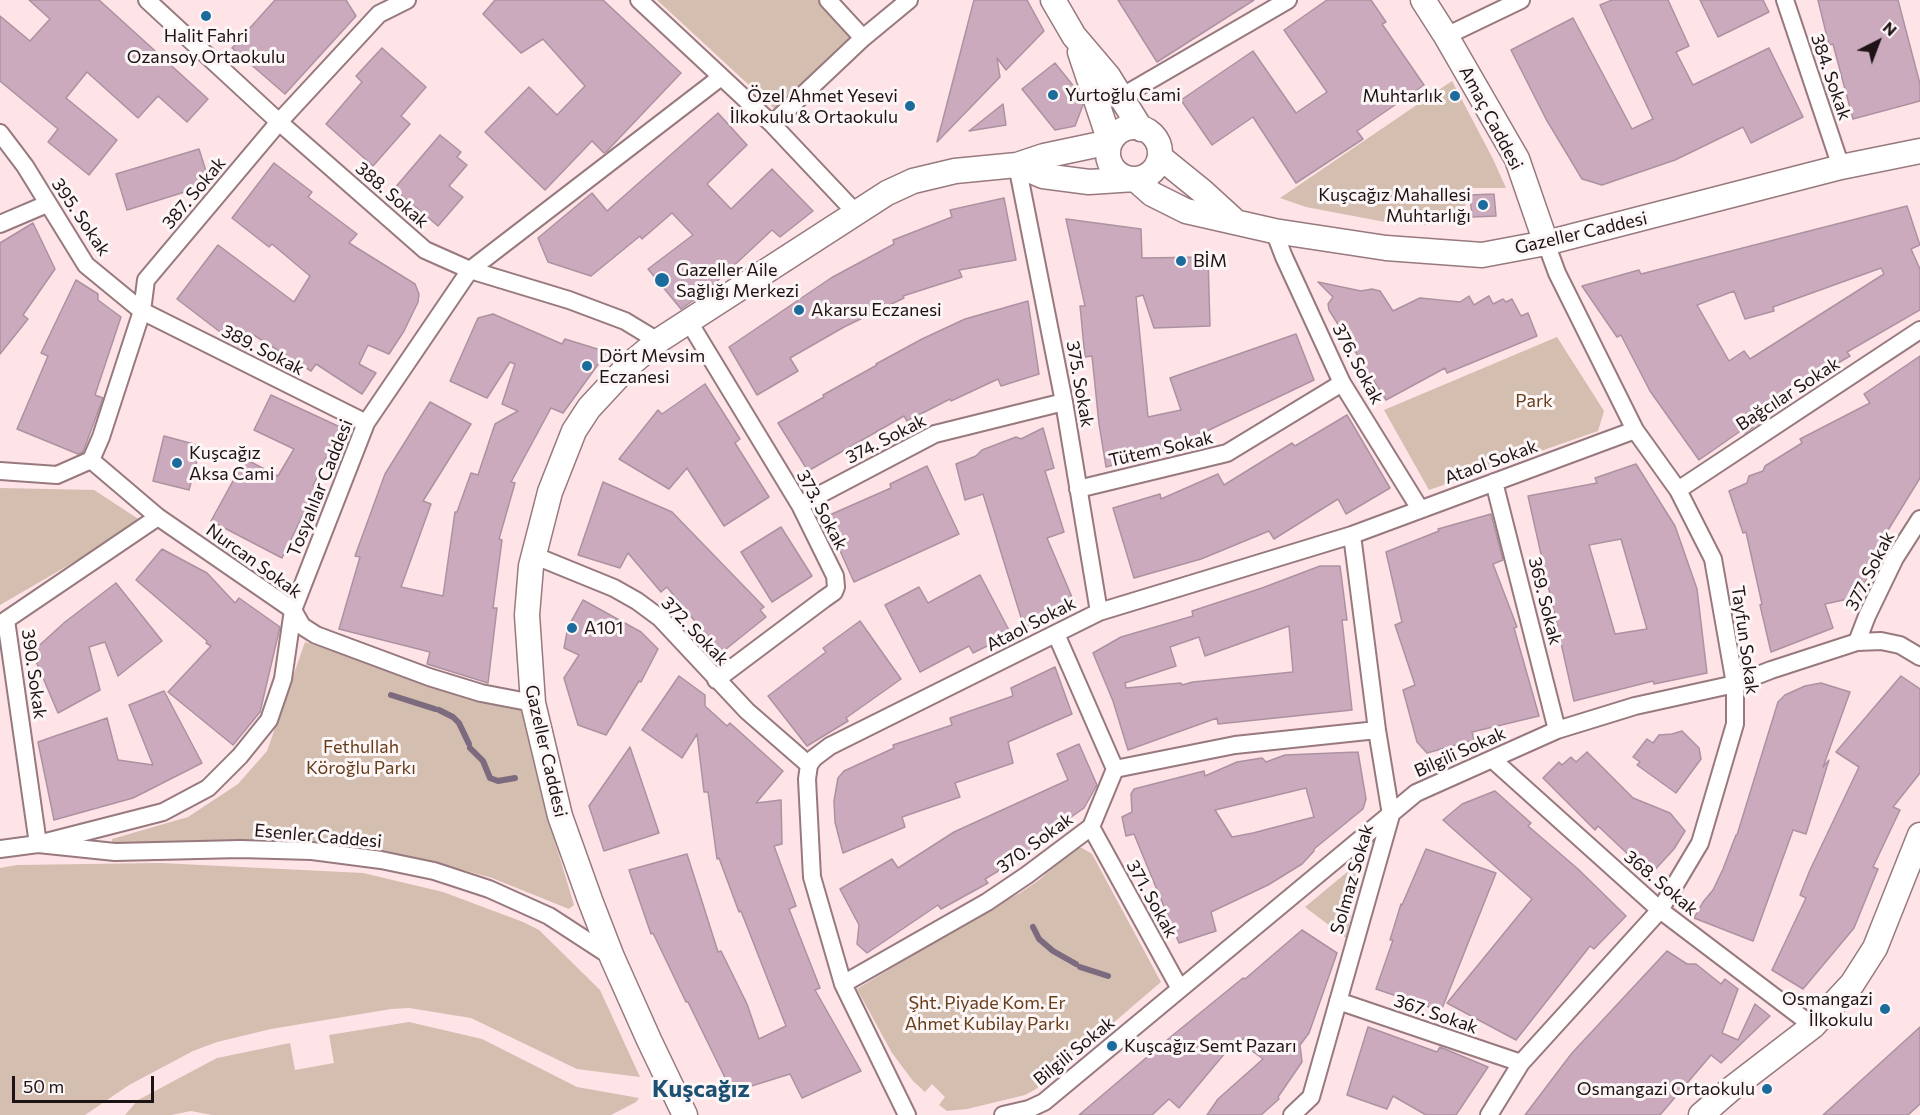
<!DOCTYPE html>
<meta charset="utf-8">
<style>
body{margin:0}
#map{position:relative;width:1920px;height:1115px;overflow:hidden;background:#fee3e7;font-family:Commissioner,sans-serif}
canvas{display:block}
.north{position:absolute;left:1848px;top:12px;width:60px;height:60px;-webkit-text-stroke:4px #fdf6f7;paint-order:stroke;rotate:42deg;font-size:16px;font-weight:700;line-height:24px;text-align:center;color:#1d1214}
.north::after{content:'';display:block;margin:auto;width:21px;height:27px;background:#1d1214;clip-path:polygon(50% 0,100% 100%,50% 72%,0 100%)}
.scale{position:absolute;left:12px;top:1076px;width:142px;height:27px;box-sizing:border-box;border:3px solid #1d1214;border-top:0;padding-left:8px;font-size:18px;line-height:21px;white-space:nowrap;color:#1d1214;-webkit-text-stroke:4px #fdf6f7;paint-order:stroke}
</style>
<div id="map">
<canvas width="1920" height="1115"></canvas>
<div class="north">N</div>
<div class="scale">50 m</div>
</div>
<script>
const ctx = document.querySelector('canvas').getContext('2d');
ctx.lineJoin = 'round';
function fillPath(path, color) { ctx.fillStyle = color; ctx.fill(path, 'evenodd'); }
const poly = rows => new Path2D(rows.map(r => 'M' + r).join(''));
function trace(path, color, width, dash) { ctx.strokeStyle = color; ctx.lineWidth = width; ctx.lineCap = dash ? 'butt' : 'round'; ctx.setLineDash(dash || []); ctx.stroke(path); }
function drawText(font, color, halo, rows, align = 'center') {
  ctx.font = font + ' Commissioner,sans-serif'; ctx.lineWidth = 6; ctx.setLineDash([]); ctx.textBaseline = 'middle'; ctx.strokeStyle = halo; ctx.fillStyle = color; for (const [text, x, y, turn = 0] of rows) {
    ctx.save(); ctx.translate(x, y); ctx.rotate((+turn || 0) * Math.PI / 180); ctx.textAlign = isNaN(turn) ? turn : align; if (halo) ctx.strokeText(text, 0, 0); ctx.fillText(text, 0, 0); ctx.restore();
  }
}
fillPath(poly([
 [657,0,821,0,855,39,776,110],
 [1452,81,1493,159,1506,188,1464,188,1467,224,1401,225,1306,207,1280,198],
 [1557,337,1604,411,1598,431,1429,490,1384,410],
 [0,488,94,490,140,520,136,526,0,605],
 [305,642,442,689,525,711,544,805,574,905,569,909,492,878,434,862,339,847,246,841,112,844,112,839,188,817,238,784,267,751],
 [1075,848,1082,848,1092,854,1161,982,1036,1089,1025,1095,967,1109,947,1111,939,1105,945,1097,932,1084,925,1092,913,1081,892,1053,857,989,988,909,1020,893,1039,880],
 [1363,859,1346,938,1305,907],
 [160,863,363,873,443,892,523,922,539,930,600,990,640,1077,577,1069,471,1018,409,1008,391,1009,271,1029,217,1042,193,1051,129,1085,85,1115,0,1115,0,868,17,865],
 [409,1022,482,1039,577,1087,639,1098,636,1102,611,1115,212,1115,191,1111,171,1115,125,1115,138,1100,217,1058,290,1043,295,1070,334,1063,329,1035]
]), '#d3beaf');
trace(poly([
 [391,695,435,709],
 [439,710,453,717,459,723,469,744],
 [470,748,483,761,490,778,498,781,515,778],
 [1033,927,1039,939,1053,951,1076,964],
 [1080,967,1108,976]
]), '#7c6a7e', 6);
const building = poly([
 [29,0,99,0,208,99,187,122,158,96,138,118,87,72,66,98,117,140,89,175,48,142,58,129,0,81,0,16,30,41,50,19,29,0],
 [275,0,346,0,356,16,285,94,232,48,275,0],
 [495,0,603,0,681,73,607,151,604,153,592,141,545,190,485,132,529,87,557,115,585,86,543,39,521,53,483,14,495,0],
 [974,0,1027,0,1044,31,1006,70,997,58,1000,77,937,142,974,0],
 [1118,0,1254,0,1157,62,1118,0],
 [1327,0,1371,0,1386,22,1382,24,1424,85,1357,131,1363,139,1296,183,1253,117,1212,145,1181,100,1253,51,1296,113,1327,92,1284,30,1327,0],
 [1612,0,1668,0,1689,46,1676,52,1693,85,1769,48,1803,117,1751,143,1743,127,1675,160,1602,185,1582,179,1546,119,1511,50,1573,18,1632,129,1653,119,1600,5,1612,0],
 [1700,0,1763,0,1769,12,1718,37,1700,0],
 [1818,0,1898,0,1920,84,1920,101,1853,119,1833,44,1829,45,1818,0],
 [382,48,426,87,401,116,410,124,373,166,326,124,362,82,356,76,382,48],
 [1055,63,1079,93,1083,105,1075,126,1055,130,1022,89,1055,63],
 [1003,104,1006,125,969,131,1003,104],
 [718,113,747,145,707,184,731,209,772,169,813,211,780,237,772,230,713,285,714,286,681,309,648,269,693,235,672,213,642,239,640,236,591,276,548,262,538,238,592,193,607,211,718,113],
 [440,135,461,152,457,157,467,165,449,186,463,197,438,226,394,189,440,135],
 [199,149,210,184,127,210,116,174,199,149],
 [274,163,312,192,308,197,357,234,349,243,415,284,419,294,418,302,404,331,389,354,368,345,359,364,376,373,362,394,316,364,311,371,252,334,241,348,177,299,218,245,294,302,310,276,272,244,269,247,232,218,274,163],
 [1494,194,1496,216,1472,217,1470,195,1494,194],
 [1004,198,1016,260,959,270,962,277,903,296,904,298,844,327,790,358,798,371,757,395,729,347,831,278,894,244,893,240,952,217,950,210,1004,198],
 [1907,206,1920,245,1911,249,1920,269,1920,310,1847,352,1850,356,1780,397,1785,404,1745,433,1742,430,1699,460,1650,391,1621,335,1617,337,1582,286,1639,270,1641,274,1907,206],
 [1881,268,1884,274,1750,359,1744,351,1729,361,1697,305,1734,291,1745,319,1774,311,1773,307,1881,268],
 [1066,219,1141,229,1142,258,1208,257,1210,326,1154,328,1143,295,1136,297,1148,417,1181,410,1170,378,1296,334,1314,380,1167,450,1106,467,1099,424,1092,356,1085,357,1080,306,1085,306,1066,219],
 [33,223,55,269,23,315,28,319,0,354,0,243,33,223],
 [76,280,98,294,98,300,121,317,95,395,103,398,83,452,78,454,17,429,48,356,41,353,76,280],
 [1318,282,1361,291,1372,289,1380,291,1393,311,1420,298,1460,302,1469,296,1474,305,1489,296,1493,304,1503,299,1506,302,1512,299,1521,316,1528,313,1537,336,1447,373,1445,368,1386,400,1329,310,1328,304,1333,297,1318,282],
 [1028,301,1039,374,1001,386,998,379,951,401,950,399,907,421,904,416,808,471,778,423,824,397,823,395,877,365,876,364,922,339,965,319,1028,301],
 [493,314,562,344,565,339,607,352,563,413,551,408,511,482,515,483,499,539,502,540,493,608,497,608,488,683,427,664,430,652,339,629,360,557,355,556,385,474,430,402,471,424,423,501,431,504,401,587,443,596,455,512,457,512,471,473,478,475,495,424,518,411,502,404,515,364,510,362,487,398,450,381,478,318,493,314],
 [1920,356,1920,478,1877,548,1880,561,1870,568,1868,576,1857,597,1825,604,1833,628,1771,652,1760,605,1762,604,1746,532,1743,533,1729,491,1747,483,1749,476,1763,471,1765,466,1802,443,1800,439,1870,403,1864,394,1920,356],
 [705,384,740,439,735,443,769,497,724,526,687,468,669,489,619,459,658,410,662,414,705,384],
 [271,395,340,427,313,486,316,488,282,558,211,521,245,459,278,476,294,449,254,430,271,395],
 [1347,415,1390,488,1346,514,1338,499,1274,539,1269,531,1201,559,1134,578,1113,508,1160,494,1161,499,1218,474,1224,485,1292,443,1295,446,1347,415],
 [1043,428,1054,468,1045,471,1064,532,1047,538,1074,602,1024,627,983,494,965,500,956,464,976,456,982,450,1016,437,1021,439,1043,428],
 [164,436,201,446,189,490,153,481,164,436],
 [1636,464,1675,526,1697,589,1707,673,1654,684,1653,681,1574,701,1528,496,1597,483,1595,478,1636,464],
 [1621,539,1647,629,1615,634,1589,545,1621,539],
 [927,466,959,534,854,582,825,517,891,488,890,484,927,466],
 [603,482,672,512,764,607,760,610,766,617,721,653,667,587,661,592,628,553,620,568,578,555,603,482],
 [1491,514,1503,560,1493,564,1517,627,1514,628,1539,716,1472,732,1474,740,1427,753,1417,742,1403,690,1415,685,1395,625,1402,622,1386,552,1439,531,1438,529,1491,514],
 [781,527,812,576,772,602,741,552,781,527],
 [162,549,207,573,235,603,239,598,280,627,260,712,233,745,168,692,211,646,206,643,207,641,136,580,162,549],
 [1320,566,1340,566,1347,620,1342,620,1352,710,1218,724,1217,718,1128,750,1113,701,1093,653,1121,637,1193,616,1192,611,1262,588,1320,566],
 [1289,626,1293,672,1193,682,1182,685,1181,683,1126,688,1125,683,1176,666,1170,647,1199,637,1205,656,1289,626],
 [980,575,1011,634,973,653,969,646,920,672,885,605,919,587,928,603,980,575],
 [116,583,162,641,118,676,105,642,89,647,100,690,58,713,32,652,65,622,116,583],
 [583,600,641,632,658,649,641,682,639,681,606,735,578,725,564,678,579,655,564,648,568,627,583,600],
 [860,621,901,679,846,718,848,721,807,746,768,696,826,652,823,648,860,621],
 [1055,667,1072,714,1008,742,1013,763,955,783,960,797,902,817,905,827,843,853,835,822,834,801,838,778,844,771,894,748,893,745,952,725,950,718,1013,696,1011,688,1055,667],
 [679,676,705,695,705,706,727,726,730,723,783,771,756,803,781,800,782,844,774,846,796,906,789,909,820,988,815,990,861,1071,802,1098,790,1074,732,1092,688,1002,686,1002,653,933,651,934,629,870,687,854,718,952,721,951,747,1004,759,1039,786,1026,741,911,739,912,719,858,717,859,708,792,704,792,697,734,682,758,642,730,679,676],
 [1901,676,1920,689,1920,773,1893,807,1900,810,1873,867,1878,869,1854,928,1803,989,1772,970,1806,898,1800,895,1810,870,1859,767,1836,752,1901,676],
 [1821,683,1850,692,1823,767,1829,760,1806,834,1793,830,1753,941,1694,918,1703,902,1713,890,1723,869,1736,835,1737,835,1778,702,1785,695,1805,686,1821,683],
 [164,691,202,763,133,798,54,820,38,742,107,718,118,760,153,765,129,705,164,691],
 [1682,731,1699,748,1701,759,1676,793,1637,765,1640,762,1633,757,1647,739,1653,743,1659,735,1672,734,1682,731],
 [1079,744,1097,785,1084,808,1047,834,1050,840,985,879,988,883,941,909,938,905,867,953,857,944,859,925,840,889,892,859,898,868,954,832,1068,780,1057,754,1079,744],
 [630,747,659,833,604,851,589,806,630,747],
 [1358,752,1366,799,1363,809,1314,849,1314,851,1302,864,1268,885,1211,912,1216,931,1179,943,1134,834,1126,836,1122,817,1132,812,1131,794,1134,789,1204,771,1205,776,1237,762,1262,758,1266,762,1285,755,1358,752],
 [1306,788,1314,817,1253,833,1232,837,1215,810,1306,788],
 [1587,752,1633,798,1670,813,1685,831,1674,849,1650,875,1598,826,1595,830,1543,778,1559,762,1562,765,1571,757,1576,762,1587,752],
 [1495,791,1531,823,1528,826,1578,869,1626,916,1594,949,1590,946,1516,1040,1447,1003,1532,899,1443,820,1462,804,1495,791],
 [1426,849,1496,873,1441,1011,1376,989,1393,940,1390,940,1401,904,1402,905,1426,849],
 [1302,930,1337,953,1309,1033,1300,1045,1302,1062,1278,1097,1279,1099,1261,1115,1207,1115,1218,1099,1263,1059,1251,1050,1254,1046,1244,1038,1240,1043,1236,1040,1179,1108,1169,1099,1152,1115,1079,1115,1173,1035,1243,978,1245,979,1302,930],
 [1667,951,1687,964,1696,964,1721,984,1725,979,1738,989,1722,1033,1738,1040,1755,1004,1770,1016,1721,1063,1711,1055,1660,1115,1525,1115,1572,1053,1667,951],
 [1368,1027,1437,1052,1440,1047,1488,1067,1456,1115,1426,1115,1393,1096,1387,1109,1347,1095,1368,1027],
 [1920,1027,1920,1104,1908,1115,1823,1115,1920,1027]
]);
fillPath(building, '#ccaabe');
trace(building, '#ac92a1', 1.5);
const street = poly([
 [147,0,279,122,425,250,470,270,569,300,625,321,658,341],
 [639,0,772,124,855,212],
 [828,0,863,38],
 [1785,0,1841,167],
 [1446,36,1521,0],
 [1121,97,1288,0],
 [772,124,863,38,909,0],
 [0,133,25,166,86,265,142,311,366,423],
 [1017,165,1064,402,1099,612],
 [0,224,47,204],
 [1274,231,1284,257,1342,383,1420,509],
 [689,322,800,505,835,576,836,587,834,592,824,599,716,680],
 [91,460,101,437,142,311,146,280,279,122,379,14,407,0],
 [0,471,57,475,91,460,158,517,293,610,302,626,316,635,429,677,481,693,533,703],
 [1494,482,1557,730],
 [1078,489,1227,453,1342,383],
 [1678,490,1920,330],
 [800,505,935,434,1064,402],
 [158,517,6,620,38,844,163,812,208,788,240,756,269,720,283,679,293,610,366,423,470,270,721,77],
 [533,555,614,588,637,601,660,618,747,711,809,765],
 [1056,634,1115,769],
 [1857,642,1867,616,1895,558,1920,519],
 [1492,759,1660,910,1813,1026],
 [1091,827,1180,989],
 [0,849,38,844,115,852,240,849,312,851,381,860,434,871,489,889,549,916,612,957],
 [843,984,987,902,1027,875,1091,827,1115,769,1235,745,1377,730],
 [1338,1001,1521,1063],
 [907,1115,843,984,812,877,807,779,809,765,814,758,830,746,1099,612,1352,535,1635,430],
 [1003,1115,1029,1109,1044,1102,1416,793,1557,730,1635,706,1735,684,1771,670,1857,642,1881,641,1900,645,1920,657],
 [1292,1115,1311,1097,1391,815,1377,730,1352,535],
 [1489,1115,1521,1063,1660,910,1700,843,1735,724,1735,684,1713,559,1678,490,1635,430,1557,273,1546,243]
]);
const secondary = poly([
 [1053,0,1074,36,1108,76,1141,129],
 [1423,0,1446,36,1517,159,1546,243],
 [1080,52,1110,142],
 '1108 153a26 26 0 1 1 52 0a26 26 0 1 1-52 0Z',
 [1160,157,1202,191,1236,222],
 [1017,165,1043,176,1089,182,1135,179,1152,194,1186,211,1274,231,1386,248,1482,255,1546,243,1841,167,1920,151],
 [685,1115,649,1040,612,957,590,900,560,816,533,703,527,615,531,566,550,492,574,431,589,408,628,366,658,341,887,193,913,181,955,171,1017,165,1044,156,1110,142],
 [1701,1115,1731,1089,1813,1026,1852,984,1875,948,1920,835]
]);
trace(street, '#97797e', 20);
trace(secondary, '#97797e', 27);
trace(street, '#fff', 16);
trace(secondary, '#fff', 24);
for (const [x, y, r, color] of [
 [206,16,6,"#1b6b9d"],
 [1053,95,6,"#1b6b9d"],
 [1455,96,6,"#1b6b9d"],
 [910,106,6,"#1b6b9d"],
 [1483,205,6,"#1b6b9d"],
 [1181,261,6,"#1b6b9d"],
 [662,280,8,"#1b6b9d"],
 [799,310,6,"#1b6b9d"],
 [587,366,6,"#1b6b9d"],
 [177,463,6,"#1b6b9d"],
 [572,628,6,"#1b6b9d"],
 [1885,1009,6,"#1b6b9d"],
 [1112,1046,6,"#1b6b9d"],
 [1767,1089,6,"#1b6b9d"]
]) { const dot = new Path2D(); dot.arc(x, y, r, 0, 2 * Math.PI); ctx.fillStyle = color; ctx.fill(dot); trace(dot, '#fdf6f7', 2); }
drawText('18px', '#1d1214', '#fdf6f7', [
 ["Halit Fahri",206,36,"center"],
 ["Ozansoy Ortaokulu",206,57,"center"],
 ["Yurtoğlu Cami",1065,95],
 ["Özel Ahmet Yesevi",898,96,"right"],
 ["İlkokulu & Ortaokulu",898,117,"right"],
 ["Muhtarlık",1443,96,"right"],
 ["Kuşcağız Mahallesi",1471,195,"right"],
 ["Muhtarlığı",1471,216,"right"],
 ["BİM",1193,261],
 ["Gazeller Aile",676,270],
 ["Sağlığı Merkezi",676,291],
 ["Akarsu Eczanesi",811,310],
 ["Dört Mevsim",599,356],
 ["Eczanesi",599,377],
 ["Kuşcağız",189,453],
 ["Aksa Cami",189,474],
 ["A101",584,628],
 ["Osmangazi",1873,999,"right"],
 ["İlkokulu",1873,1020,"right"],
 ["Kuşcağız Semt Pazarı",1124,1046],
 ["Osmangazi Ortaokulu",1755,1089,"right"]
], 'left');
drawText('18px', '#1d1214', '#fdf6f7', [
 ["384. Sokak",1831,77,71],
 ["Amaç Caddesi",1491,118,62],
 ["387. Sokak",194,193,-50],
 ["388. Sokak",392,195,41],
 ["395. Sokak",81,217,56],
 ["Gazeller Caddesi",1581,233,-13],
 ["389. Sokak",263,350,27],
 ["376. Sokak",1358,364,62],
 ["375. Sokak",1080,384,80],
 ["Bağcılar Sokak",1788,394,-33],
 ["374. Sokak",886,439,-27],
 ["Tütem Sokak",1161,449,-13],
 ["Ataol Sokak",1491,462,-20],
 ["Tosyalılar Caddesi",320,488,-68],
 ["373. Sokak",822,510,62],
 ["Nurcan Sokak",254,561,36],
 ["377. Sokak",1870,571,-63],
 ["369. Sokak",1545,601,76],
 ["Ataol Sokak",1031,624,-27],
 ["372. Sokak",695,631,46],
 ["Tayfun Sokak",1745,640,82],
 ["390. Sokak",34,674,82],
 ["Gazeller Caddesi",546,751,77],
 ["Bilgili Sokak",1460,752,-24],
 ["Esenler Caddesi",318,836,5],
 ["370. Sokak",1035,843,-36],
 ["Solmaz Sokak",1352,879,-74],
 ["368. Sokak",1661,883,40],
 ["371. Sokak",1152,899,61],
 ["367. Sokak",1436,1014,19],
 ["Bilgili Sokak",1074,1051,-39]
]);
drawText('18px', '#663c19', '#fdf6f7', [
 ["Park",1534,401],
 ["Fethullah",361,747],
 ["Köroğlu Parkı",361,768],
 ["Şht. Piyade Kom. Er",987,1003],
 ["Ahmet Kubilay Parkı",987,1024]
]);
drawText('bold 24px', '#1c5174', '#fdf6f7', [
 ["Kuşcağız",701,1089]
]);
</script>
